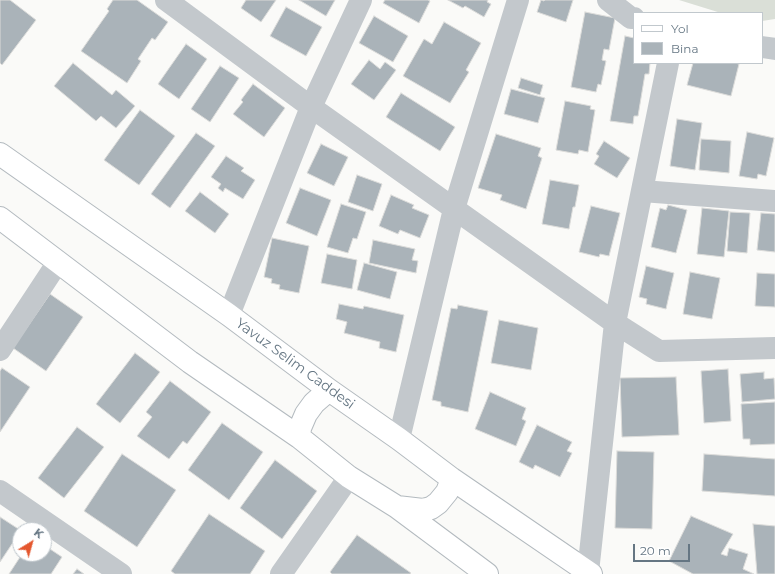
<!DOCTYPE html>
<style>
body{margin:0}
#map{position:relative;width:775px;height:574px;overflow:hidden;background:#fafaf8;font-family:Montserrat,sans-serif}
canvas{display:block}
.legend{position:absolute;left:633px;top:12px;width:130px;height:52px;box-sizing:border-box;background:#fff;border:1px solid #c1c8cd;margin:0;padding:5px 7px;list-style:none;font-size:12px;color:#657683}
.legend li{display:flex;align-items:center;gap:8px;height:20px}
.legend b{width:20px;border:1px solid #c1c8cd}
.north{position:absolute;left:12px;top:522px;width:40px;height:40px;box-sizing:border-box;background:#fff;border:1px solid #c1c8cd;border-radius:50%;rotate:37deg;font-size:11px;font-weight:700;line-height:16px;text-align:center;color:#657683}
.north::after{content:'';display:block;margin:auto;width:14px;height:18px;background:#e4572e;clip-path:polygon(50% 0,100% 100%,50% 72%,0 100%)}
.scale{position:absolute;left:633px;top:544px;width:57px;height:18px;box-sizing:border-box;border:2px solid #657683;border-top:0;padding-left:5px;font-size:12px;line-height:14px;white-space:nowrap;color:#657683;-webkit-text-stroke:3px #fff;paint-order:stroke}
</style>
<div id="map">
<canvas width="775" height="574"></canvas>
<ul class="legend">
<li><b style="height:5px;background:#fff"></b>Yol</li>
<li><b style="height:11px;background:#aab3b9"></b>Bina</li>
</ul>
<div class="north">K</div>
<div class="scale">20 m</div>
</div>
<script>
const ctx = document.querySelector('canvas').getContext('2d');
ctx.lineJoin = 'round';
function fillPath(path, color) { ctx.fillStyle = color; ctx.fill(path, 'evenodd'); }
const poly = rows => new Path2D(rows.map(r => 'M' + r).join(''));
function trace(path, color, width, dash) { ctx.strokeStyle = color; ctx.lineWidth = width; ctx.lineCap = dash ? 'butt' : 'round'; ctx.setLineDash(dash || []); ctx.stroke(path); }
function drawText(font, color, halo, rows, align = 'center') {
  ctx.font = font + ' Montserrat,sans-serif'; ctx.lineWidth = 4; ctx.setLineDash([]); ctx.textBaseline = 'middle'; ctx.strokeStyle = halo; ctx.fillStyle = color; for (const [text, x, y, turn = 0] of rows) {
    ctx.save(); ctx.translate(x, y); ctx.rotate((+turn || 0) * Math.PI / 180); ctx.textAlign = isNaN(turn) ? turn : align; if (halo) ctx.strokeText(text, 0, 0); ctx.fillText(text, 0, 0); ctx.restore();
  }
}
fillPath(poly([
 [679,0,775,0,775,19,762,21,762,13,721,13]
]), '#dadfd7');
const building = poly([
 [0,0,10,0,36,20,2,65,0,63,0,0],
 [113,0,137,0,168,22,155,40,152,38,138,59,141,61,127,83,81,51,109,11,107,9,113,0],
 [246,0,276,0,261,22,241,8,246,0],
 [299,0,335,0,326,16,299,0],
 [385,0,428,0,430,1,419,23,383,3,385,0],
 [448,0,488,0,487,2,491,4,484,17,465,6,463,8,448,0],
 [541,0,544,1,545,0,573,0,566,22,537,12,541,0],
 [286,7,322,27,306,56,270,36,286,7],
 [585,12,615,18,609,50,604,49,602,60,606,61,601,85,598,84,596,92,571,87,585,12],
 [374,16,408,36,393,62,359,43,374,16],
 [444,22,481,43,466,70,469,72,450,103,403,76,424,39,432,44,444,22],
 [625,36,634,38,634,63,650,63,649,74,645,74,638,116,634,116,633,124,610,121,625,36],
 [186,44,207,59,179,99,158,84,186,44],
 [369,60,380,69,385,62,396,70,374,100,351,84,369,60],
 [73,63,112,95,116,90,135,106,116,128,101,116,96,121,54,86,73,63],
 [693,63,734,63,739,64,731,96,687,85,693,63],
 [220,66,239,78,210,122,191,109,220,66],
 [521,78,543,85,540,95,518,88,521,78],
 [253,84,285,108,264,137,233,114,243,102,241,100,253,84],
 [511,89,545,98,538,123,504,114,511,89],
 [401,93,455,127,440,151,386,117,401,93],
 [565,101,591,106,590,109,595,110,588,152,579,150,578,154,556,150,565,101],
 [140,110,175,136,139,185,104,160,140,110],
 [677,119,702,123,695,170,670,166,677,119],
 [747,132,774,138,766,176,758,174,757,179,739,176,747,132],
 [196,133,215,146,170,208,151,194,196,133],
 [496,134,541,148,538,156,542,158,526,209,500,200,502,195,478,188,496,134],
 [701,139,731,141,729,173,699,170,701,139],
 [604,141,630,158,617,178,594,164,599,156,596,154,604,141],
 [321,144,348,157,334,186,307,173,321,144],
 [226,156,244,168,241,171,255,180,243,199,225,188,223,192,218,188,221,184,211,177,226,156],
 [357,175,382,184,373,211,348,202,357,175],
 [550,180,579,185,575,207,573,207,569,229,542,224,550,180],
 [300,188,331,200,317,236,286,223,300,188],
 [200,192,229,214,215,233,185,211,200,192],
 [391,195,414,205,412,208,429,215,420,238,400,230,398,234,379,226,391,195],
 [341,204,366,212,357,239,353,238,348,253,327,247,341,204],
 [668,205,687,210,676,253,651,247,660,208,666,210,668,205],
 [591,206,620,213,609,256,600,254,599,257,579,252,591,206],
 [702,208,729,211,724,257,697,254,702,208],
 [730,212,750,213,747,253,727,251,730,212],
 [761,213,775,214,775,252,757,250,761,213],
 [272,238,309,246,299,293,279,289,280,285,271,283,272,279,264,277,272,238],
 [373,240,415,249,412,260,418,261,416,273,369,263,373,240],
 [327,254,357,260,352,289,321,283,327,254],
 [364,263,397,272,390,299,357,290,364,263],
 [646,266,674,273,666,309,646,304,647,299,639,297,646,266],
 [690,272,720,278,712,319,683,314,690,272],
 [757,273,775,274,775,307,755,306,757,273],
 [50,294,83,317,46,371,13,348,50,294],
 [339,304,363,309,364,306,404,315,396,352,379,348,380,342,344,333,347,322,336,319,339,304],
 [458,305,488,311,468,412,441,406,441,402,432,400,451,308,457,309,458,305],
 [499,320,538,328,531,370,491,363,499,320],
 [135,353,160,372,120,423,96,404,135,353],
 [2,368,30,387,0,432,0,371,2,368],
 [728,369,731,421,704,423,701,371,728,369],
 [764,372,764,379,774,378,775,399,742,402,740,374,764,372],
 [676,377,679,435,622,437,620,378,676,377],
 [170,381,211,412,187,444,183,441,169,459,137,436,152,417,146,412,170,381],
 [490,392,526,408,522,419,526,421,516,446,475,429,490,392],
 [775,402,775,444,750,445,750,439,743,439,741,404,775,402],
 [222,423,263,452,229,500,188,470,222,423],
 [537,425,572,442,567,451,572,453,560,477,535,465,533,469,519,462,537,425],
 [77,427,104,447,64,498,38,478,77,427],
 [617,451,654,452,652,529,615,528,617,451],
 [122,454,176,490,137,547,84,511,122,454],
 [704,454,775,459,775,496,702,491,704,454],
 [275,460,317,491,282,539,240,508,275,460],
 [209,514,265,551,250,574,175,574,171,571,209,514],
 [691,516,733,534,721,554,727,556,729,548,748,554,743,569,754,574,693,574,669,561,691,516],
 [0,517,20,530,20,532,0,562,0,517],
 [753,524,775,526,775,574,757,574,753,524],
 [357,535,411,573,410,574,332,574,330,572,357,535],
 [44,545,62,557,51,574,9,574,22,554,44,554,44,545],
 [77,569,84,574,73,574,77,569]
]);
fillPath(building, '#aab3b9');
trace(building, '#dcdcda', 1);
const secondary = poly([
 [0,154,229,315,329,390,399,439,452,479,591,574],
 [0,218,190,362,299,437,349,477,397,507,487,574],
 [299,437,300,428,306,414,314,403,329,390],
 [397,507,423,510,431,508,438,503,447,492,452,479]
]);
trace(secondary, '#b3babf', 24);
trace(poly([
 [166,0,311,107,615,323,659,351,775,348],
 [608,0,631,18,634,18],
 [762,47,775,49],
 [642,191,775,201],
 [229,315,311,107,361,0],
 [0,350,58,262],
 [399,439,454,209,518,0],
 [0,491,121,574],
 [588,572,615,323,668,63],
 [281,574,349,477]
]), '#c3c8cc', 22);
trace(secondary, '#fff', 22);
drawText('14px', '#657683', '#fff', [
 ["Yavuz Selim Caddesi",295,364,36]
]);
</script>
